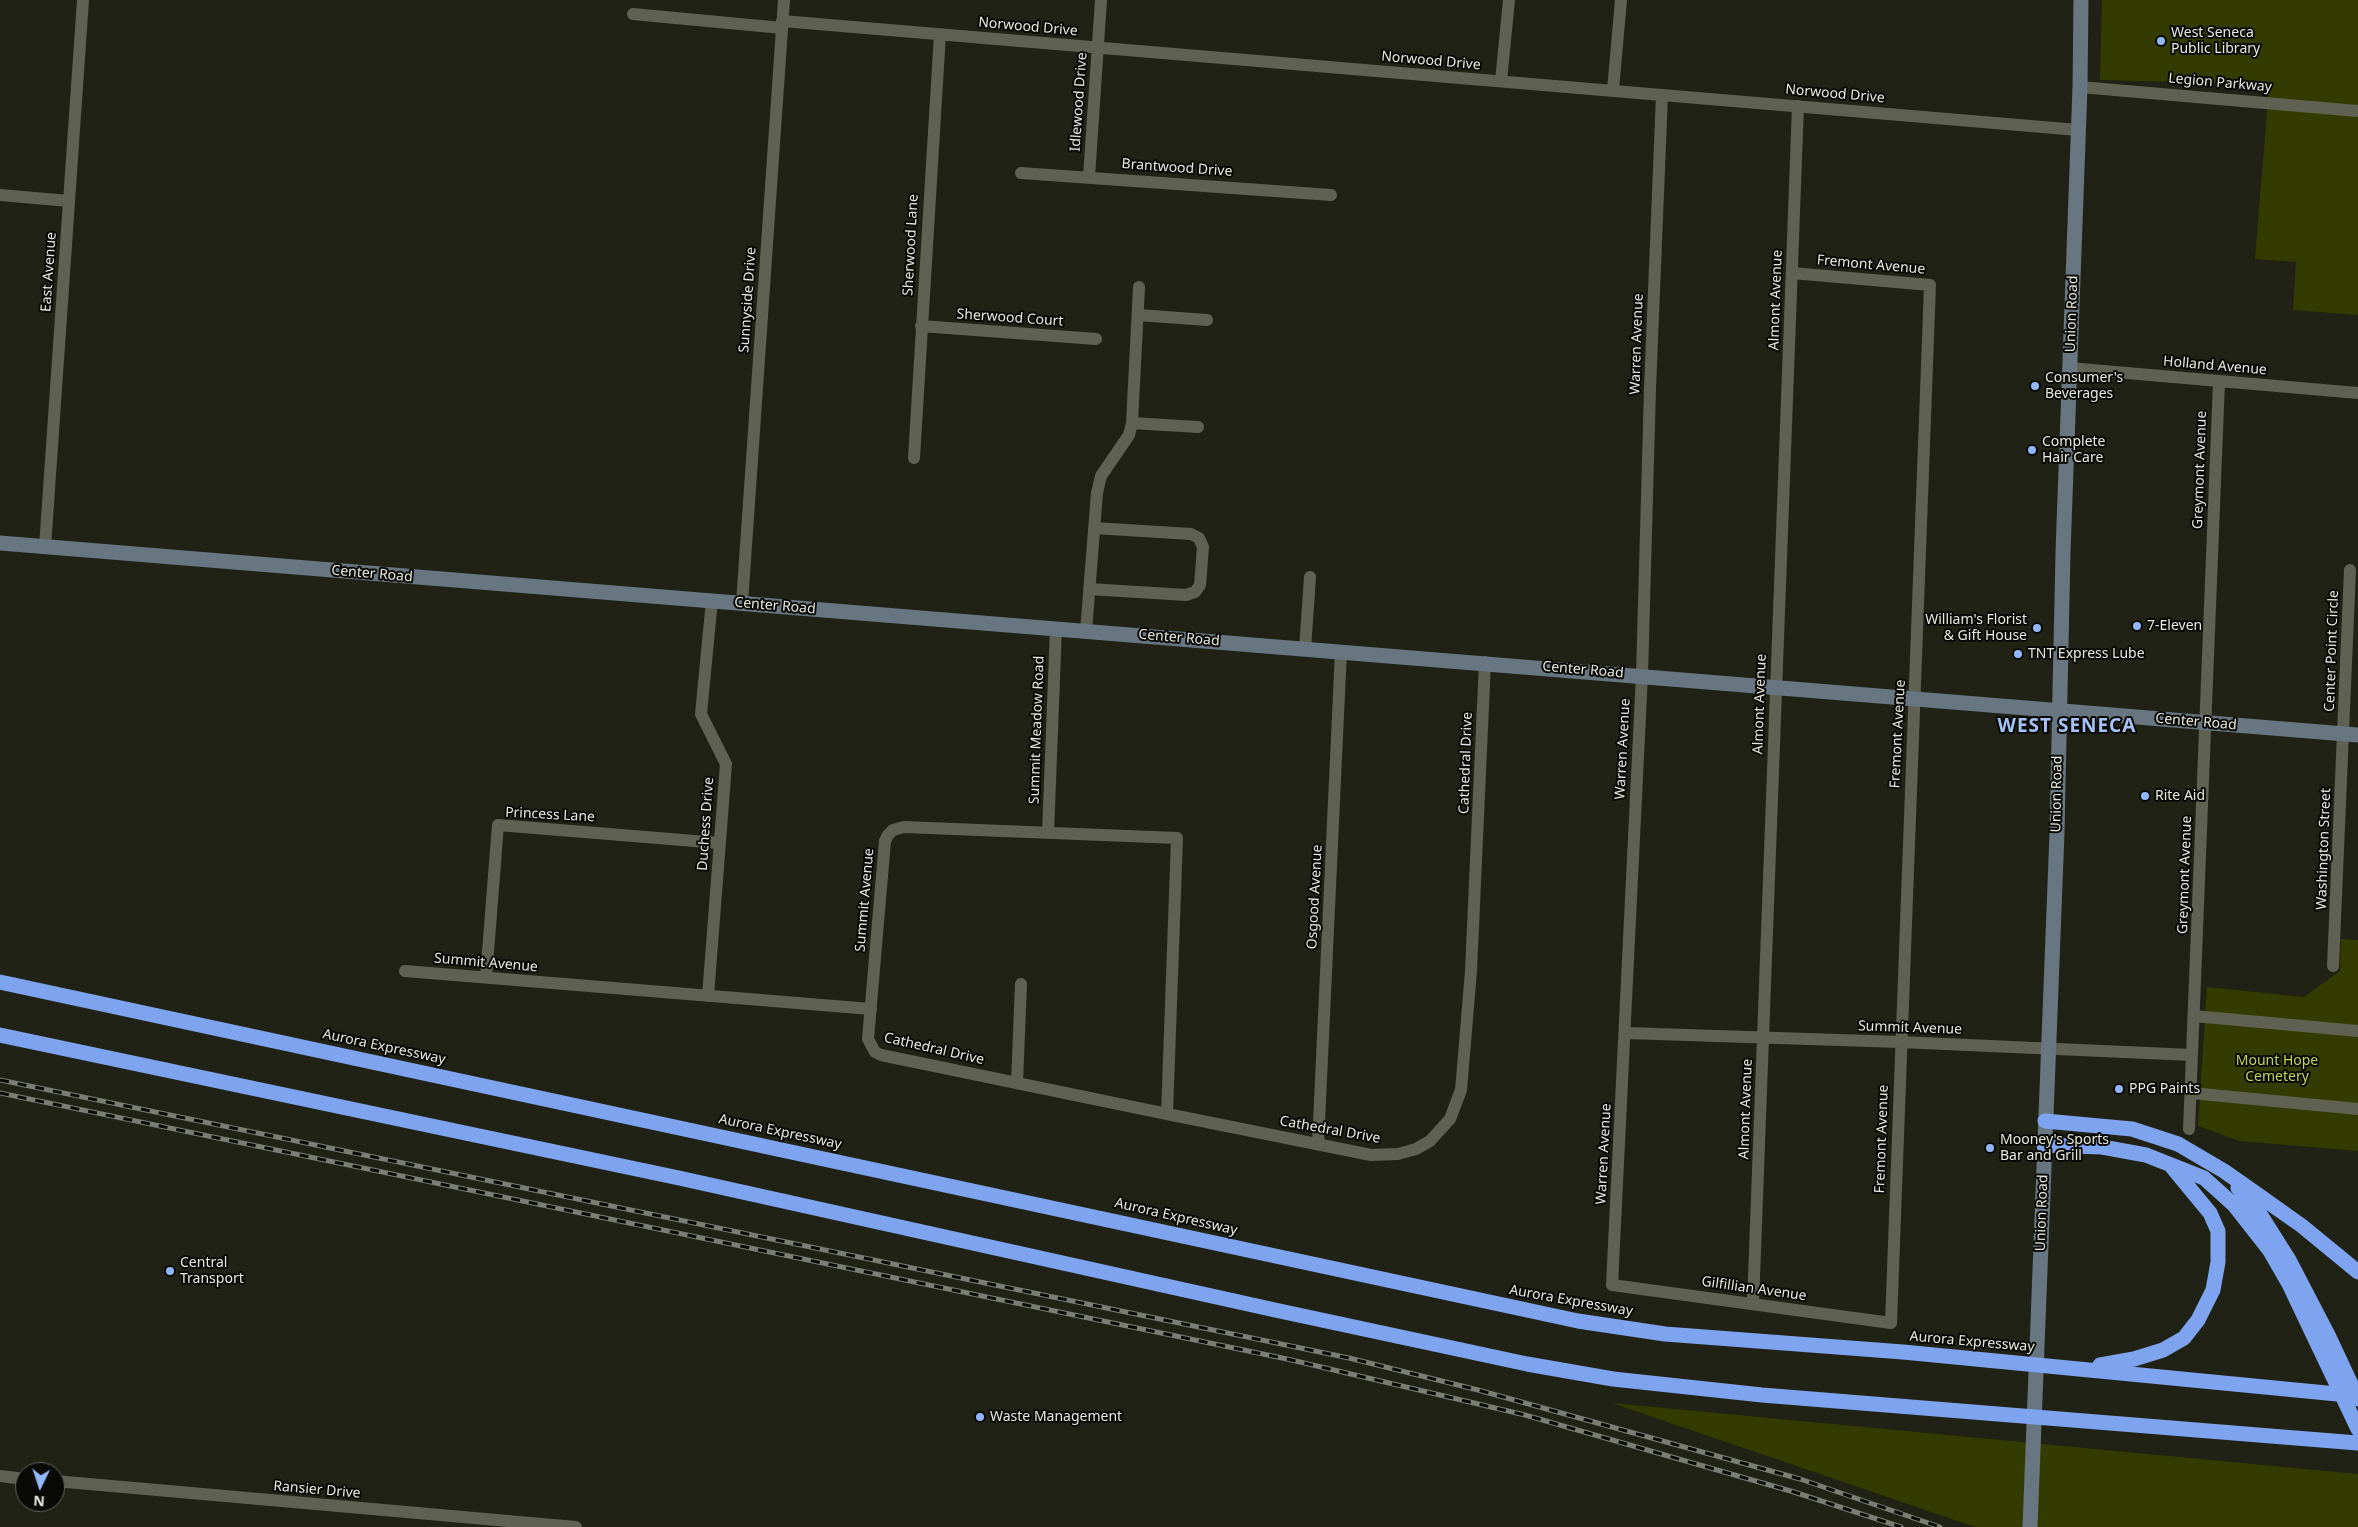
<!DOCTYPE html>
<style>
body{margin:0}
#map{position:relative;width:2358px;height:1527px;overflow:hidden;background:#1f2215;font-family:"Noto Sans",sans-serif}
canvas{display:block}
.north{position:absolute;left:15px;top:1462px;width:50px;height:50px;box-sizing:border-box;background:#090a06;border:1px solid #61635d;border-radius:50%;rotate:184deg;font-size:14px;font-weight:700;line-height:20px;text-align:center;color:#e6e8df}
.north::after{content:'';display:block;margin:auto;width:18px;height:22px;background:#93b7fd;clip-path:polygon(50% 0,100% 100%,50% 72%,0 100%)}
</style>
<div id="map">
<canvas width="2358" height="1527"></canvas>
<div class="north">N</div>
</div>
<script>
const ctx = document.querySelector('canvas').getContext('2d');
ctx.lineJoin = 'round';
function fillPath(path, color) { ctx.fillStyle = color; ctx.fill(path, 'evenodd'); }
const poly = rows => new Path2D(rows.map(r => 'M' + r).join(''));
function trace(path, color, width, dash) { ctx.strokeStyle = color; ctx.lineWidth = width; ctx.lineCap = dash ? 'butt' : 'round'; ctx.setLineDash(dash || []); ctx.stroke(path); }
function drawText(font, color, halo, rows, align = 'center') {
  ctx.font = font + ' "Noto Sans",sans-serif'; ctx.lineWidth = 4; ctx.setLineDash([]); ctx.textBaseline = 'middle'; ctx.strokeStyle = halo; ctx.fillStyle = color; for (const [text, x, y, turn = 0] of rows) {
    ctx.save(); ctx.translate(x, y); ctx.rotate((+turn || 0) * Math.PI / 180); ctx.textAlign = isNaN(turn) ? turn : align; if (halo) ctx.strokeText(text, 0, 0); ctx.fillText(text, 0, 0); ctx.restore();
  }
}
fillPath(poly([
 [2102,0,2358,0,2358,315,2293,310,2296,262,2255,259,2269,87,2223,83,2100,80],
 [2341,939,2358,940,2358,1151,2240,1141,2198,1126,2207,987,2304,997,2340,971],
 [1612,1403,2358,1474,2358,1527,1975,1527]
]), '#343b00');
trace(poly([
 [633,14,782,28],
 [782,21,2078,130],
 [1501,81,1509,0],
 [2080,87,2358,111],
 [1613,90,1621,0],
 [1662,95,1650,389,1642,675,1612,1285,1891,1323,1930,285,1792,273],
 [1021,173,1331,195],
 [1089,177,1101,0],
 [0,195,69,201],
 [1138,315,1207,320],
 [921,326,1096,339],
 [2069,368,2358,393],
 [1132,423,1198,427],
 [914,458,940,34],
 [45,547,83,0],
 [1089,589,1186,595,1195,592,1200,585,1203,547,1199,538,1191,534,1094,528],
 [742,603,784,0],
 [1086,631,1097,493,1101,476,1129,435,1132,423,1139,287],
 [1305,649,1310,577],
 [1048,833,1056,628],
 [2333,966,2350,570],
 [405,971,871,1009],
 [486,977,498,825,719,843],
 [708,996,726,764,701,714,712,600],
 [2194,1016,2358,1031],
 [1626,1033,1900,1042,2192,1055],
 [1017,1083,1021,984],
 [2191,1093,2358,1109],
 [1167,1114,1177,838,904,827,893,830,888,835,885,841,868,1039,875,1052,881,1055,1167,1114,1371,1155,1398,1154,1416,1149,1430,1141,1450,1119,1461,1090,1471,971,1485,662],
 [2189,1129,2219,382],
 [1318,1144,1341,651],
 [1753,1304,1798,106],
 [0,1476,25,1479],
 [55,1481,576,1527]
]), '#5f6253', 12);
trace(poly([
 [0,543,2358,735],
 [2030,1527,2057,833,2063,552,2080,87,2081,0]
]), '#687682', 15);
trace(poly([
 [0,982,1578,1321,1665,1334,1903,1352,2358,1396],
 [0,1035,679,1178,1275,1310,1527,1364,1613,1379,1762,1395,2358,1443],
 [2045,1121,2132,1129,2178,1144,2224,1171,2261,1197,2302,1226,2358,1272],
 [2044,1145,2102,1147,2146,1155,2204,1178,2234,1205,2270,1251,2289,1284,2358,1429],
 [2238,1188,2260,1214,2289,1260,2328,1335,2358,1399],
 [2100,1365,2134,1359,2163,1350,2184,1338,2198,1320,2213,1290,2218,1262,2218,1231,2210,1213,2172,1167]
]), '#7ea4f0', 15);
const rail = poly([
 [0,1080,1349,1358,1478,1390,1800,1479,1940,1527],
 [0,1093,1287,1359,1525,1415,1794,1492,1901,1527]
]);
trace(rail, '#7b7e73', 5);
trace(rail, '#090a06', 3, [9]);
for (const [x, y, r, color] of [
 [2161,41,5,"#93b7fd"],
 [2035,386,5,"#93b7fd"],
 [2032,450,5,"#93b7fd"],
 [2137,626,5,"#93b7fd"],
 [2037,628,5,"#93b7fd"],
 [2018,654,5,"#93b7fd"],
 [2145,796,5,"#93b7fd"],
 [2119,1089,5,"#93b7fd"],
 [1990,1148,5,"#93b7fd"],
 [170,1271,5,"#93b7fd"],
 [980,1417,5,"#93b7fd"]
]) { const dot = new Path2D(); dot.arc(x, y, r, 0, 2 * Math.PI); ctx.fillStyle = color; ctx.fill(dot); trace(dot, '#090a06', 2); }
drawText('14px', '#e6e8df', '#090a06', [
 ["Norwood Drive",1028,27,5],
 ["Norwood Drive",1431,61,5],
 ["Legion Parkway",2220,83,5],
 ["Norwood Drive",1835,94,5],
 ["Idlewood Drive",1079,102,-86],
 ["Brantwood Drive",1177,168,4],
 ["Sherwood Lane",911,245,-87],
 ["Fremont Avenue",1871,265,5],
 ["East Avenue",49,272,-86],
 ["Sunnyside Drive",748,300,-86],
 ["Almont Avenue",1776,300,-88],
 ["Union Road",2072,314,-88],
 ["Sherwood Court",1010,318,4],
 ["Warren Avenue",1637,344,-88],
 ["Holland Avenue",2215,366,5],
 ["Greymont Avenue",2200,470,-88],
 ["Center Road",372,574,5],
 ["Center Road",775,606,5],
 ["Center Road",1179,638,5],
 ["Center Point Circle",2332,651,-88],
 ["Center Road",1583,670,5],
 ["Almont Avenue",1760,704,-88],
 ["Center Road",2196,722,5],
 ["Summit Meadow Road",1037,730,-88],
 ["Fremont Avenue",1898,734,-87],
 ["Warren Avenue",1623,749,-87],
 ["Cathedral Drive",1466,763,-88],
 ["Union Road",2057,794,-89],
 ["Princess Lane",550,815,3],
 ["Duchess Drive",706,824,-86],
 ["Washington Street",2324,849,-88],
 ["Greymont Avenue",2185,875,-88],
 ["Osgood Avenue",1315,897,-87],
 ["Summit Avenue",865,900,-85],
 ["Summit Avenue",486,963,5],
 ["Summit Avenue",1910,1028,2],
 ["Aurora Expressway",384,1047,12],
 ["Cathedral Drive",934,1049,13],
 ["Almont Avenue",1746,1109,-88],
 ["Cathedral Drive",1330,1130,10],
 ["Aurora Expressway",780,1132,12],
 ["Fremont Avenue",1882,1139,-88],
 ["Warren Avenue",1604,1154,-87],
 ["Union Road",2042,1213,-88],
 ["Aurora Expressway",1176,1217,13],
 ["Gilfillian Avenue",1754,1289,8],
 ["Aurora Expressway",1571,1301,10],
 ["Aurora Expressway",1972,1342,5],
 ["Ransier Drive",317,1490,5]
]);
drawText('14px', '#e6e8df', '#090a06', [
 ["West Seneca",2171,33],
 ["Public Library",2171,49],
 ["Consumer's",2045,378],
 ["Beverages",2045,394],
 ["Complete",2042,442],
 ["Hair Care",2042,458],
 ["William's Florist",2027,620,"right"],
 ["& Gift House",2027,636,"right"],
 ["7-Eleven",2147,626],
 ["TNT Express Lube",2028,654],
 ["Rite Aid",2155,796],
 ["PPG Paints",2129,1089],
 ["Mooney's Sports",2000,1140],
 ["Bar and Grill",2000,1156],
 ["Central",180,1263],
 ["Transport",180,1279],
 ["Waste Management",990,1417]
], 'left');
drawText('14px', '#c2d555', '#090a06', [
 ["Mount Hope",2277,1061],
 ["Cemetery",2277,1077]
]);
ctx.letterSpacing = '1px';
drawText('bold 19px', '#a6c1f5', '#090a06', [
 ["WEST SENECA",2067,727]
]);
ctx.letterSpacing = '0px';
</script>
